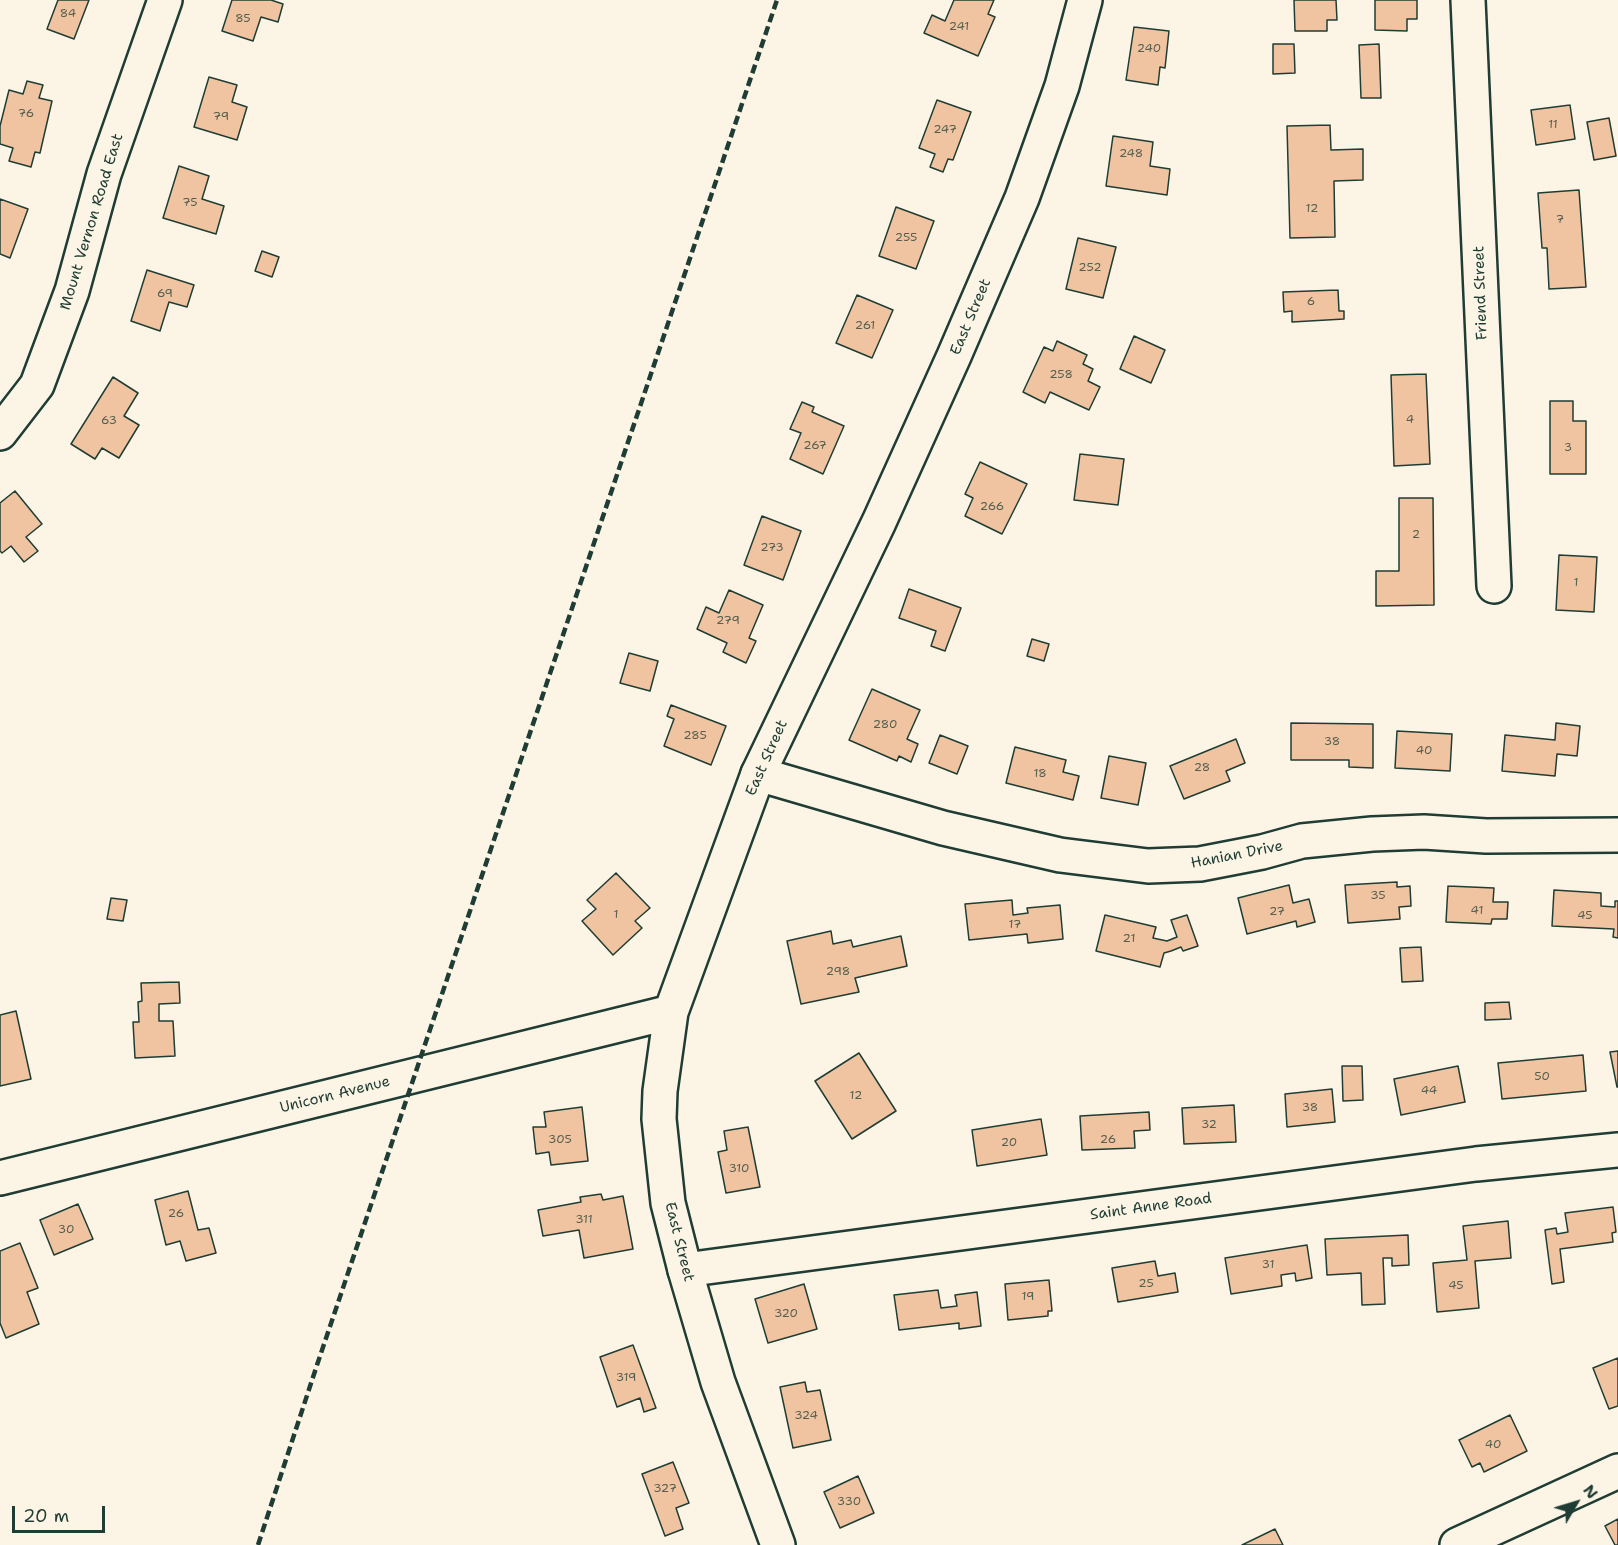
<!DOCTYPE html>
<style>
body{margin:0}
#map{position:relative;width:1618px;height:1545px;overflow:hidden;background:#fcf5e5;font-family:"Shantell Sans",sans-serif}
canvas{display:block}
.north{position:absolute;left:1546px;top:1473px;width:60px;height:60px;-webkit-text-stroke:4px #fcf5e5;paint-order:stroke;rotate:52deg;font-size:16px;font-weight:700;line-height:24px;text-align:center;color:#1f3d34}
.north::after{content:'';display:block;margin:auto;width:21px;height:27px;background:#1f3d34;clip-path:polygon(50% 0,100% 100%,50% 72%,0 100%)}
.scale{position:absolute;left:12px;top:1506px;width:93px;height:27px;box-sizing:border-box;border:3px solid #1f3d34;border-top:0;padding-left:8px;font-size:18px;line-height:21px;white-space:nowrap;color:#1f3d34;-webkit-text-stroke:4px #fcf5e5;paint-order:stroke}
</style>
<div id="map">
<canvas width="1618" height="1545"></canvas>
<div class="north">N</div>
<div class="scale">20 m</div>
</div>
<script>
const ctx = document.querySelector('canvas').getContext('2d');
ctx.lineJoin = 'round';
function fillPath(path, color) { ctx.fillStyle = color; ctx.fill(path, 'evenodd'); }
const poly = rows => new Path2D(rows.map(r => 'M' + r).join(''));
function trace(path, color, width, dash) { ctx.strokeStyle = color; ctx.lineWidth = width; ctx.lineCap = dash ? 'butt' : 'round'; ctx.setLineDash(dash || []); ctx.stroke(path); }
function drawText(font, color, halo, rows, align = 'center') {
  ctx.font = font + ' "Shantell Sans",sans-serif'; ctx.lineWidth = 5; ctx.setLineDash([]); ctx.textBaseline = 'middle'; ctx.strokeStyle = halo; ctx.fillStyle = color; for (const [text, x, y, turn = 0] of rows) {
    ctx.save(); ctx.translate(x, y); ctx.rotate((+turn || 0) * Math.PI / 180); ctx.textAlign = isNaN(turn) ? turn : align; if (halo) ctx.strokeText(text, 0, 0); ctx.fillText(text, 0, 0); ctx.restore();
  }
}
const building = poly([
 [58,0,89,0,74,39,47,29,58,0],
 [232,0,271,0,283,4,278,22,261,17,253,41,222,31,232,0],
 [954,0,994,0,988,14,995,17,978,56,924,33,932,15,945,21,954,0],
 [1294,0,1336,0,1337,20,1327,20,1327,31,1295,31,1294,0],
 [1375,0,1417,0,1417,19,1407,19,1407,31,1375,30,1375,0],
 [1134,27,1169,31,1165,68,1160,67,1158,85,1126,80,1134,27],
 [1273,44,1294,44,1295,73,1273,74,1273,44],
 [1379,44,1381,98,1361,98,1359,45,1379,44],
 [209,77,237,85,232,102,247,107,237,140,194,127,209,77],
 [27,81,43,85,39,98,52,101,40,153,35,152,31,167,9,161,13,148,0,144,0,126,9,90,23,94,27,81],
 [937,100,971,112,953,160,948,159,943,172,930,167,935,154,919,148,937,100],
 [1570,105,1575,139,1536,145,1531,110,1570,105],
 [1609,118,1616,156,1594,160,1587,122,1609,118],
 [1330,125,1331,150,1363,149,1363,180,1334,181,1335,237,1290,238,1287,126,1330,125],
 [1113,136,1153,142,1150,166,1170,169,1167,195,1106,186,1113,136],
 [179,166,209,176,202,199,224,206,216,234,163,218,179,166],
 [1579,190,1586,287,1549,289,1547,248,1542,248,1538,193,1579,190],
 [0,199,28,209,10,258,0,254,0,199],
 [896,207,934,221,916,269,879,256,896,207],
 [1078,238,1116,247,1103,298,1066,289,1078,238],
 [262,251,279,257,272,277,255,271,262,251],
 [147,270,194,285,187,307,169,302,160,331,131,321,147,270],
 [1338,290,1339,311,1344,311,1344,319,1292,322,1292,311,1284,312,1283,292,1338,290],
 [857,295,893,310,872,358,836,343,857,295],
 [1134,336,1165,350,1151,383,1120,369,1134,336],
 [1057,341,1087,355,1083,364,1093,369,1088,381,1100,387,1089,410,1050,392,1045,403,1023,392,1044,347,1053,351,1057,341],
 [1426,374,1430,464,1394,466,1391,375,1426,374],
 [113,377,138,393,124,416,139,425,119,458,102,448,95,459,71,444,113,377],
 [1550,401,1573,401,1573,421,1586,421,1586,474,1550,474,1550,401],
 [802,402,814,407,812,412,844,426,823,474,790,459,801,433,790,429,802,402],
 [1080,454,1124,459,1118,505,1074,500,1080,454],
 [980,462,1027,484,1002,534,965,516,973,498,965,494,980,462],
 [15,491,42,524,26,537,38,551,24,562,11,546,2,553,0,551,0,503,15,491],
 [1399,498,1433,498,1434,605,1376,606,1376,571,1399,571,1399,498],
 [762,516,801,531,783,580,744,565,762,516],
 [1559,555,1597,557,1594,612,1556,610,1559,555],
 [909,589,961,608,945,651,931,646,936,631,899,618,909,589],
 [729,590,763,605,749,638,756,641,746,663,723,652,727,643,697,629,706,607,719,613,729,590],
 [1032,639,1049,644,1044,661,1027,656,1032,639],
 [629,653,658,661,650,691,620,683,629,653],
 [872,689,920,710,907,739,918,744,911,762,899,756,897,761,849,740,872,689],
 [671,705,726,726,711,765,664,746,674,719,667,716,671,705],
 [1291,723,1373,724,1373,768,1349,767,1349,760,1291,760,1291,723],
 [1556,723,1580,726,1577,756,1557,754,1555,776,1502,771,1505,735,1555,740,1556,723],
 [1397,731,1452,734,1450,771,1395,768,1397,731],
 [940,735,968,746,957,774,929,763,940,735],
 [1236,739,1245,763,1226,771,1230,781,1184,799,1170,766,1236,739],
 [1015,747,1066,760,1063,772,1079,776,1073,800,1006,783,1015,747],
 [1109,756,1146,763,1138,805,1101,798,1109,756],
 [616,873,650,908,635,921,642,928,613,955,582,921,596,909,587,900,616,873],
 [1397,882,1397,887,1410,886,1411,906,1399,907,1400,919,1348,923,1345,885,1397,882],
 [1289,885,1293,903,1309,899,1315,922,1297,927,1296,921,1247,934,1238,898,1289,885],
 [1448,886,1494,888,1493,902,1508,902,1507,919,1492,919,1491,924,1446,922,1448,886],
 [1554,890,1601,893,1601,906,1615,907,1615,901,1618,901,1618,938,1613,937,1614,929,1552,926,1554,890],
 [111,898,127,900,123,921,107,919,111,898],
 [1012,900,1013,915,1028,913,1027,908,1060,905,1063,939,1028,943,1027,934,969,940,965,904,1012,900],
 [1105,915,1156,927,1153,938,1167,941,1177,937,1171,920,1187,915,1198,946,1183,951,1181,947,1171,951,1164,953,1160,967,1096,951,1105,915],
 [831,931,833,944,851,940,853,947,901,936,907,966,855,978,859,992,801,1004,787,941,831,931],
 [1421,947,1423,981,1402,982,1400,948,1421,947],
 [179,982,180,1003,159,1004,159,1021,173,1021,175,1056,135,1058,133,1022,139,1022,138,1002,142,1001,141,983,179,982],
 [1509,1002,1511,1019,1485,1020,1485,1003,1509,1002],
 [16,1011,31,1079,0,1086,0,1015,16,1011],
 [1618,1051,1618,1087,1617,1087,1610,1052,1618,1051],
 [859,1053,896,1111,852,1139,815,1081,859,1053],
 [1583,1055,1586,1091,1502,1099,1498,1063,1583,1055],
 [1342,1066,1362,1066,1363,1100,1343,1101,1342,1066],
 [1458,1066,1465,1102,1401,1115,1394,1079,1458,1066],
 [1332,1089,1335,1122,1287,1127,1285,1094,1332,1089],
 [1234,1105,1236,1142,1184,1144,1182,1108,1234,1105],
 [582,1107,588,1161,551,1165,549,1152,536,1154,533,1127,546,1127,544,1112,582,1107],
 [1149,1112,1150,1130,1134,1131,1135,1148,1082,1150,1080,1116,1149,1112],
 [1041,1119,1047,1155,977,1166,972,1130,1041,1119],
 [748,1127,760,1187,726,1193,718,1152,727,1150,724,1131,748,1127],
 [188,1191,198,1230,209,1228,216,1253,186,1261,180,1241,166,1245,155,1200,188,1191],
 [601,1194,603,1200,623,1196,633,1249,584,1258,579,1230,543,1236,538,1210,581,1202,580,1197,601,1194],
 [78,1204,93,1239,54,1255,40,1220,78,1204],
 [1613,1207,1616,1232,1612,1233,1613,1242,1560,1249,1564,1282,1552,1284,1545,1230,1556,1228,1557,1234,1568,1232,1565,1213,1613,1207],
 [1508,1221,1511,1258,1475,1261,1479,1308,1437,1312,1433,1263,1467,1260,1463,1226,1508,1221],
 [1408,1235,1409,1265,1392,1266,1392,1258,1383,1258,1385,1304,1362,1305,1361,1273,1327,1275,1325,1239,1408,1235],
 [20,1243,38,1288,27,1292,39,1324,6,1338,0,1323,0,1251,20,1243],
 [1307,1245,1312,1278,1296,1281,1295,1273,1281,1275,1282,1286,1231,1294,1225,1258,1307,1245],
 [1155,1261,1158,1276,1175,1273,1178,1292,1118,1302,1112,1268,1155,1261],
 [1049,1280,1052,1311,1048,1311,1048,1316,1008,1320,1005,1284,1049,1280],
 [804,1284,817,1329,768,1343,755,1299,804,1284],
 [938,1290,941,1308,957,1306,955,1295,977,1292,981,1326,959,1329,959,1323,899,1330,894,1295,938,1290],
 [633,1345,656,1408,644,1412,640,1398,617,1407,600,1357,633,1345],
 [1618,1358,1618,1406,1609,1409,1593,1368,1618,1358],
 [805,1382,807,1392,820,1390,831,1440,793,1448,780,1387,805,1382],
 [1510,1415,1527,1451,1484,1472,1480,1463,1472,1467,1459,1440,1510,1415],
 [673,1462,689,1503,676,1508,683,1529,665,1536,642,1474,673,1462],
 [858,1476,874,1513,840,1528,824,1492,858,1476],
 [1618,1519,1618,1545,1615,1545,1605,1526,1618,1519],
 [1275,1529,1283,1545,1242,1545,1275,1529]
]);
fillPath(building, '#f1c4a1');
trace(building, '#1f3d34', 1.5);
const street = poly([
 [1468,0,1494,586],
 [0,433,37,385,72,291,104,174,165,0],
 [758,774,943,828,1060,855,1148,866,1200,864,1262,852,1302,841,1372,834,1424,832,1486,836,1618,835],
 [685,1270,1476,1164,1618,1150],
 [1457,1545,1618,1471]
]);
const secondary = poly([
 [0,1178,671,1012],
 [778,1545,718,1382,685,1270,668,1203,659,1119,660,1091,671,1012,758,774,879,522,954,356,1022,198,1062,86,1085,0]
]);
trace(street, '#1f3d34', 38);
trace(secondary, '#1f3d34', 38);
trace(street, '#fcf5e5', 33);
trace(secondary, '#fcf5e5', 33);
trace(poly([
 [258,1545,317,1365,777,0]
]), '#1f3d34', 4.5, [9, 4.5]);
drawText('12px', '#545f4f', null, [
 ["84",68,14],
 ["85",243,19],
 ["241",959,27],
 ["240",1149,49],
 ["76",26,114],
 ["79",221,117],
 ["11",1553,125],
 ["247",945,130],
 ["248",1131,154],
 ["75",190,203],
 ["12",1312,209],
 ["7",1560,220],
 ["255",906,238],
 ["252",1090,268],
 ["69",165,294],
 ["6",1311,302],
 ["261",865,326],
 ["258",1061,375],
 ["4",1410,420],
 ["63",109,421],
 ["267",815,446],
 ["3",1568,448],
 ["266",992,507],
 ["2",1416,535],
 ["273",772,548],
 ["1",1576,583],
 ["279",728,621],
 ["280",885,725],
 ["285",695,736],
 ["38",1332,742],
 ["40",1424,751],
 ["28",1202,768],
 ["18",1040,774],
 ["35",1378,896],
 ["41",1477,911],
 ["27",1277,912],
 ["1",616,915],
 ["45",1585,916],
 ["17",1015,925],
 ["21",1129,939],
 ["298",838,972],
 ["50",1542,1077],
 ["44",1429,1091],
 ["12",856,1096],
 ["38",1310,1108],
 ["32",1209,1125],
 ["305",560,1140],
 ["26",1108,1140],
 ["20",1009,1143],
 ["310",739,1169],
 ["26",176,1214],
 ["311",584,1220],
 ["30",66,1230],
 ["31",1268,1265],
 ["25",1146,1284],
 ["45",1456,1286],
 ["19",1028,1297],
 ["320",786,1314],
 ["319",626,1378],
 ["324",806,1416],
 ["40",1493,1445],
 ["327",665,1489],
 ["330",849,1502]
]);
drawText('15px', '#1f3d34', '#fcf5e5', [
 ["Mount Vernon Road East",92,222,-73],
 ["Friend Street",1481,293,-92],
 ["East Street",971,317,-67],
 ["East Street",767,758,-66],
 ["Hanian Drive",1237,855,-11],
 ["Unicorn Avenue",335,1095,-14],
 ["Saint Anne Road",1151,1207,-8],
 ["East Street",679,1242,76]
]);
</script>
